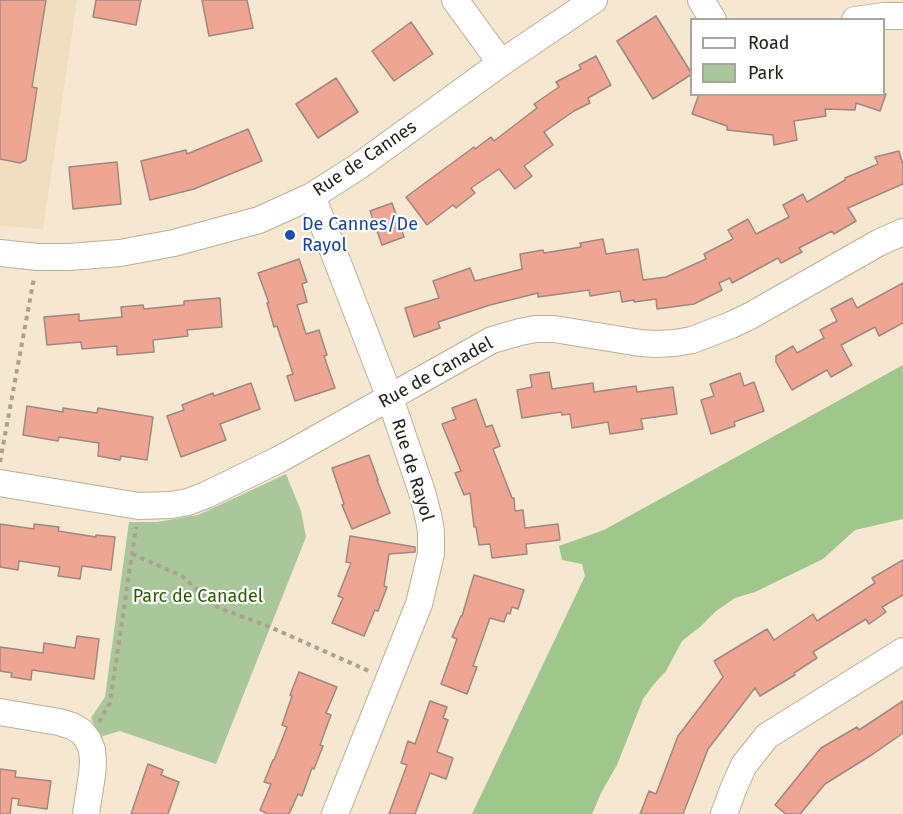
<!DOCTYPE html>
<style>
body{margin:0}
#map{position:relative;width:903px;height:814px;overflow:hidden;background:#f5e7d0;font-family:"Fira Sans",sans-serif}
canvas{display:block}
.legend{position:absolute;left:690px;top:18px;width:195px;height:78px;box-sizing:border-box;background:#fff;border:2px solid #a7a5a2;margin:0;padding:8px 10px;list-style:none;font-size:18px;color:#231e16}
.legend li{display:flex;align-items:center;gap:12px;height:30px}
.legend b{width:30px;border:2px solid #a7a5a2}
</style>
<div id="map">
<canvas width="903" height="814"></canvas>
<ul class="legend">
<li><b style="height:8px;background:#fff"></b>Road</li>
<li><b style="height:16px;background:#a9c79b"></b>Park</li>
</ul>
</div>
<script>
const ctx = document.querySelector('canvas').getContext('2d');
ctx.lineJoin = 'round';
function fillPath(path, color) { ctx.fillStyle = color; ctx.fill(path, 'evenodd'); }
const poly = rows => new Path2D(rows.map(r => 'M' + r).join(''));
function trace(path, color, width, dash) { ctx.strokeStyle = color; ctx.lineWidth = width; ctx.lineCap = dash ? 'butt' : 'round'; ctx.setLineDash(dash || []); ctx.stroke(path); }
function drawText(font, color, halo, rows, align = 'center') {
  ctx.font = font + ' "Fira Sans",sans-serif'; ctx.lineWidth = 4.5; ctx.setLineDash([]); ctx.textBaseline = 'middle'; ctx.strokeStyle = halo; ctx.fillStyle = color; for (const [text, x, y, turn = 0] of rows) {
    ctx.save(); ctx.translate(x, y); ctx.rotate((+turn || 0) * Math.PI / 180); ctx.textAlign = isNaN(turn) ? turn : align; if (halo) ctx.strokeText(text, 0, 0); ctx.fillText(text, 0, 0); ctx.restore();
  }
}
fillPath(poly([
 [0,0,77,0,43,229,0,226]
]), '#f0dec0');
fillPath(poly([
 [286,474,301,511,306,537,216,764,120,731,100,737,91,718,105,697,129,522,157,522,198,515]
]), '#a9c79b');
fillPath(poly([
 [903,365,903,519,855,530,823,559,755,592,735,598,716,611,701,626,682,641,666,671,654,684,643,699,617,765,601,793,592,814,472,814,585,576,582,564,562,560,559,546,604,530]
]), '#9fc68b');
const building = poly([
 [0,0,46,0,32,87,37,88,26,160,20,163,0,159,0,0],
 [96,0,141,0,136,25,93,17,96,0],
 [202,0,247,0,253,28,209,36,202,0],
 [656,16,692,74,653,99,617,41,656,16],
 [411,22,433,54,394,81,372,51,411,22],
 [596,56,611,85,588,98,590,103,574,111,544,132,553,145,524,166,532,176,515,189,499,169,471,188,475,193,456,208,453,205,427,225,406,197,474,147,475,149,491,137,494,141,537,108,534,104,559,87,556,82,581,69,579,65,596,56],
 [336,78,358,112,318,138,296,104,336,78],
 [699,94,886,94,880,111,856,103,855,110,825,109,826,116,794,121,797,140,774,145,773,135,727,130,727,126,692,114,699,94],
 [248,129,262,161,194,189,150,200,141,161,186,150,187,154,248,129],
 [899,151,903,165,903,184,848,208,856,221,834,234,832,231,799,248,802,252,781,263,778,258,732,283,730,278,719,283,722,290,694,304,657,309,656,299,634,302,634,300,622,302,620,291,590,296,589,290,538,297,538,293,490,305,438,322,440,328,414,337,405,308,439,298,433,281,470,268,475,281,522,269,520,254,543,250,544,253,581,247,580,243,603,239,606,254,638,249,643,280,666,277,706,259,704,254,733,239,728,230,748,219,756,234,789,217,783,205,803,194,807,202,845,180,845,178,878,164,875,157,899,151],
 [117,162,121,204,73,209,69,167,117,162],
 [392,203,404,237,382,245,370,211,392,203],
 [299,259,307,282,302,284,307,302,297,305,306,334,319,330,327,355,324,356,335,388,295,401,287,376,293,374,277,326,274,327,267,303,269,303,258,273,299,259],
 [903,283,903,323,879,336,875,327,841,345,852,365,831,377,827,370,792,390,776,362,776,356,793,346,797,353,824,338,820,330,837,321,831,309,852,298,857,308,903,283],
 [220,298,222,327,187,330,188,336,153,340,154,352,117,355,117,346,82,349,81,342,47,345,44,317,79,314,79,321,122,317,121,307,143,305,144,309,184,305,184,301,220,298],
 [549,372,552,389,593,383,594,392,636,386,637,392,673,387,677,414,641,419,643,429,610,434,608,422,572,428,570,414,562,415,561,412,522,418,517,390,532,387,530,375,549,372],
 [740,373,744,386,754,382,764,411,734,422,735,426,711,434,701,400,714,396,710,384,740,373],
 [251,383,260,409,220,424,226,440,181,457,167,416,184,410,182,405,213,393,214,396,251,383],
 [476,399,486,427,492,425,500,446,493,449,512,498,514,498,515,511,523,510,525,528,558,524,560,540,526,544,527,554,492,558,490,544,479,545,476,527,474,527,470,493,464,495,455,473,461,471,442,424,456,419,452,408,476,399],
 [27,406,63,412,63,408,97,413,98,408,153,417,147,460,121,456,120,460,98,456,99,443,59,437,58,441,23,435,27,406],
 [369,455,378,480,377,480,390,513,352,529,342,505,344,504,332,468,369,455],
 [0,524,34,529,34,524,59,527,58,531,96,537,96,535,115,537,111,570,82,566,80,579,58,576,60,567,19,561,18,570,0,567,0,524],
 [350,536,415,547,415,552,389,554,384,586,387,587,378,611,375,610,364,636,332,623,343,598,338,596,351,563,346,562,350,536],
 [903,560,903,595,882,607,886,612,869,624,866,619,813,652,817,658,794,673,795,675,760,696,755,688,708,749,683,814,640,814,649,791,656,794,678,736,723,677,714,661,767,629,774,640,813,614,817,621,875,583,872,578,903,560],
 [474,575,524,590,518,609,512,607,510,614,507,613,504,622,490,618,473,666,477,667,467,694,441,684,457,639,452,637,461,616,462,616,474,575],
 [77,636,99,639,94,679,32,670,31,680,11,677,12,673,0,671,0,647,43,653,44,643,75,648,77,636],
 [299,672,337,687,326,713,331,715,320,745,323,746,314,769,312,768,302,796,298,794,289,814,268,814,260,810,271,784,264,782,273,760,274,760,287,727,282,725,292,696,290,695,299,672],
 [430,701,447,707,443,718,448,720,437,752,453,758,446,779,430,773,415,814,389,814,407,765,401,763,408,741,415,744,430,701],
 [903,701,903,733,873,754,825,784,800,814,786,814,775,805,821,748,857,727,859,730,903,701],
 [148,764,163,770,161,775,179,782,168,814,131,814,148,764],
 [0,769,16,771,15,777,51,781,47,809,18,805,19,799,12,798,10,814,0,814,0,769]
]);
fillPath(building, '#eea591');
trace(building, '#a28780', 1.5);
const minor = poly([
 [455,0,501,63],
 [701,0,713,20],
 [855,20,884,16,903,16],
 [312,196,390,398,422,492,428,515,431,531,431,554,419,604,335,814],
 [0,253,38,257,69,257,120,253,174,243,259,220,312,196,359,166,501,63,594,0],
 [0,483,139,506,171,505,188,502,206,495,280,459,492,340,520,332,535,329,554,329,640,343,656,344,675,343,692,340,731,325,750,316,880,242,903,232],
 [0,712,59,722,72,726,82,732,88,740,92,750,93,762,92,775,86,814],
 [724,814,734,787,744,765,767,736,903,651]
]);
trace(minor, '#bcae98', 28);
trace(poly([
 [0,462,34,278],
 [132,554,182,576,210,602,219,608,270,627,371,672],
 [99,722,110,703,136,527]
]), '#aca18f', 4, [4.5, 4.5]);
trace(minor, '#fff', 26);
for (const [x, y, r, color] of [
 [290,235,6,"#1a4fb4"]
]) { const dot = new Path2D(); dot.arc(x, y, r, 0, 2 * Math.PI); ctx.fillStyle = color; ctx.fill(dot); trace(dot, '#fff', 2); }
drawText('18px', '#231e16', '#fff', [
 ["Rue de Cannes",365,159,-34],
 ["Rue de Canadel",436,373,-29],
 ["Rue de Rayol",412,470,73]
]);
drawText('18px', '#164399', '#fff', [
 ["De Cannes/De",302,225],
 ["Rayol",302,246]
], 'left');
drawText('18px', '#2c5b03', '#fff', [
 ["Parc de Canadel",198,597]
]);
</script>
